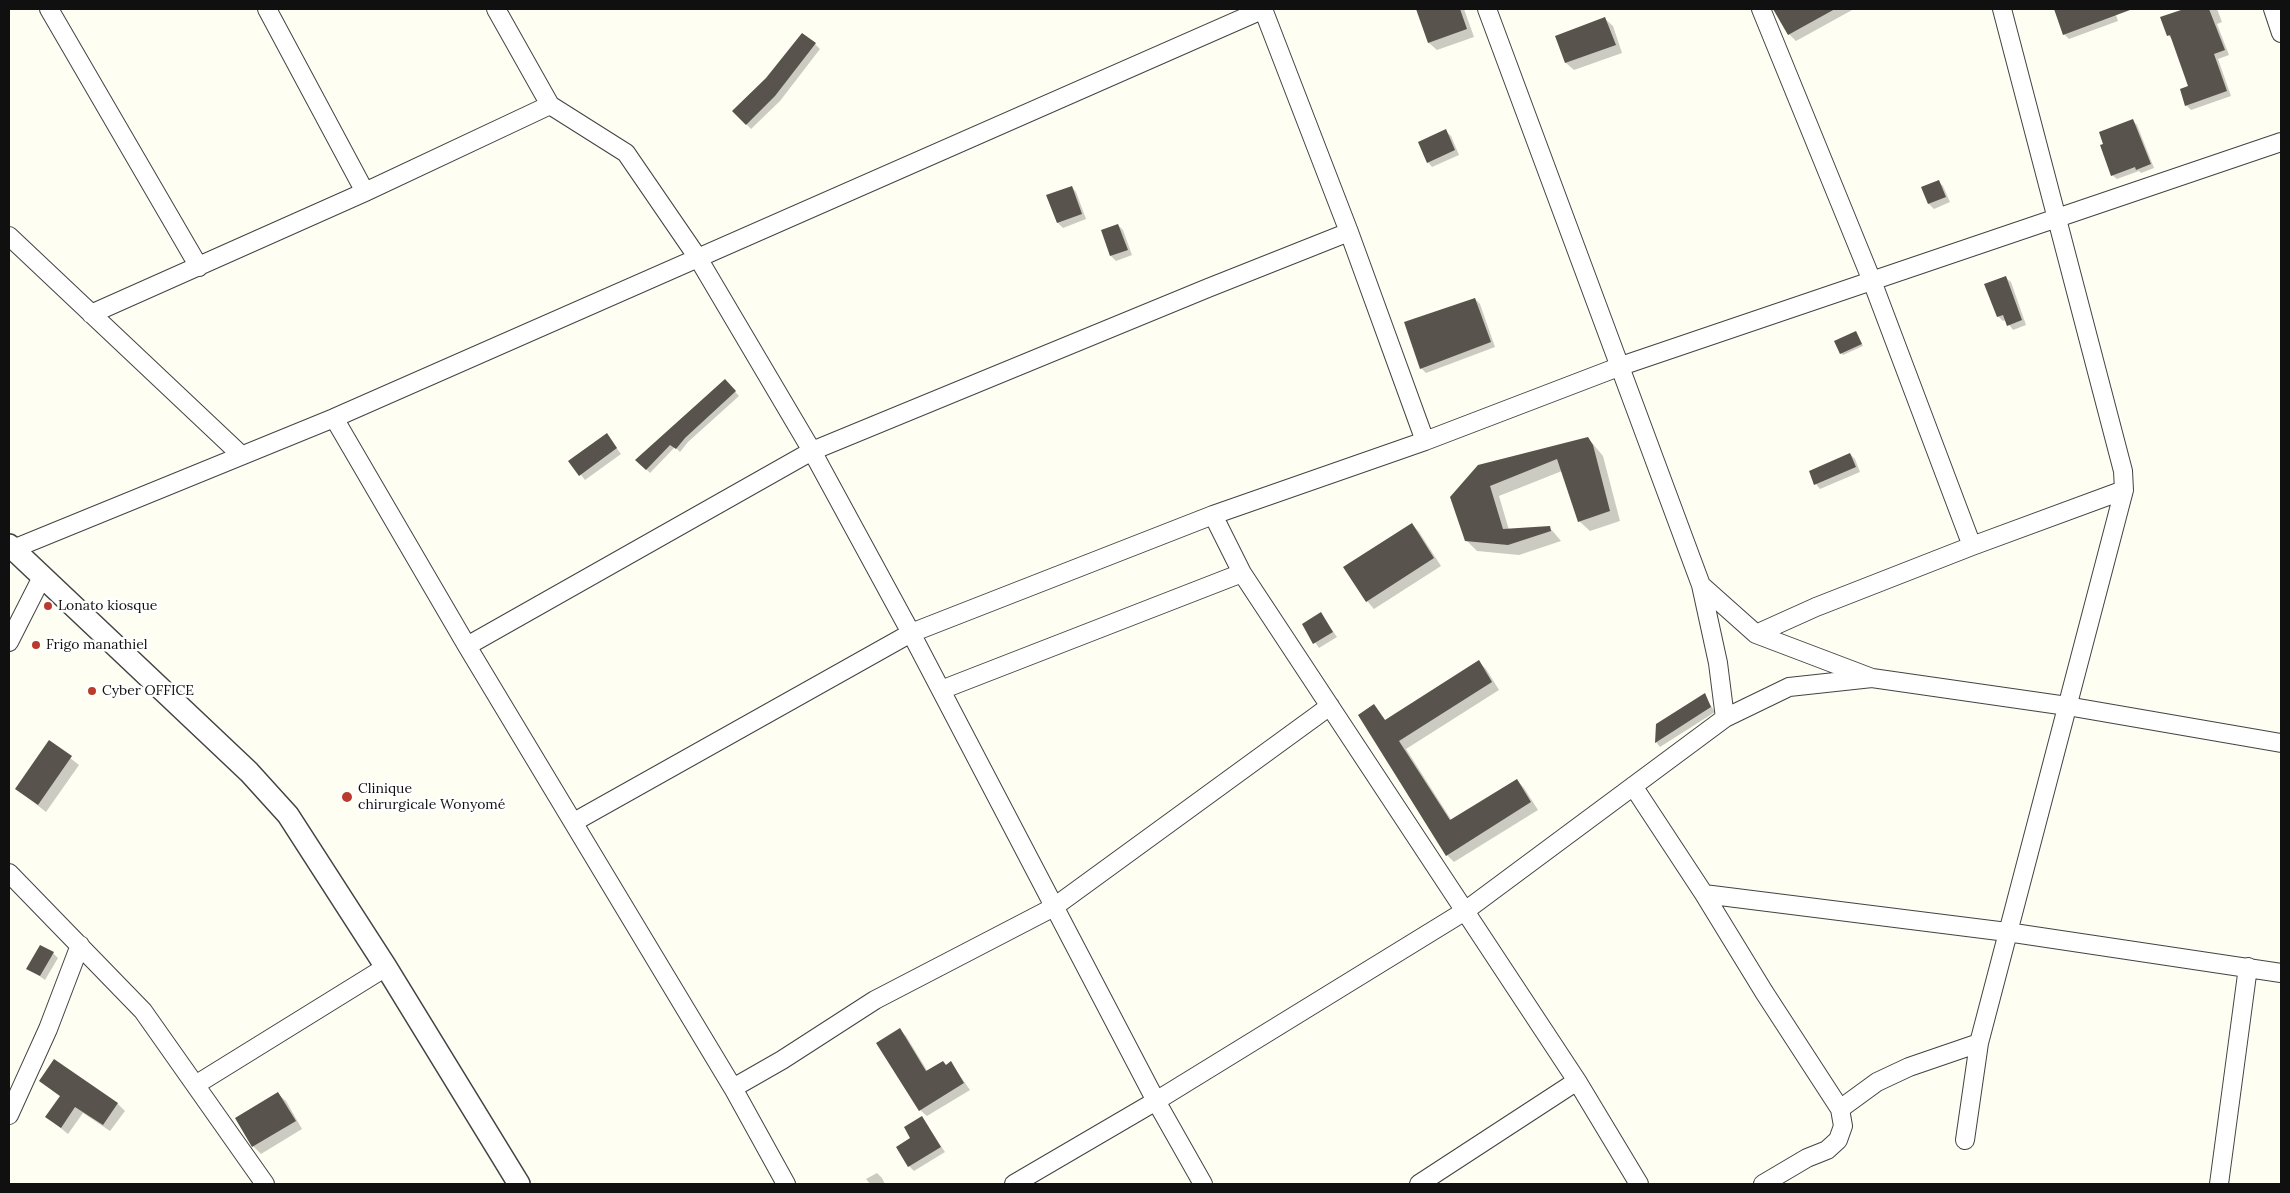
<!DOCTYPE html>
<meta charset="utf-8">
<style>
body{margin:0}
#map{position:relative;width:2290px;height:1193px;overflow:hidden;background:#fefef3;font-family:Lora,serif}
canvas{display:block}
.frame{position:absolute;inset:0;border:10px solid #101010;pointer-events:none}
</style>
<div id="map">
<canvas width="2290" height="1193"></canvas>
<div class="frame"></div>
</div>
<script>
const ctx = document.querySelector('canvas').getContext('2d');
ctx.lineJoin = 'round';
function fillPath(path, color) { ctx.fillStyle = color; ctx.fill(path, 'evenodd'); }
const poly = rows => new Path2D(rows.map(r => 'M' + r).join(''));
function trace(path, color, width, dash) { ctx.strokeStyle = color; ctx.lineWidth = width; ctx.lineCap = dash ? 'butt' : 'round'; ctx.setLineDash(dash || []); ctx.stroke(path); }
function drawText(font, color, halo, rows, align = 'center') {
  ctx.font = font + ' Lora,serif'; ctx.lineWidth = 5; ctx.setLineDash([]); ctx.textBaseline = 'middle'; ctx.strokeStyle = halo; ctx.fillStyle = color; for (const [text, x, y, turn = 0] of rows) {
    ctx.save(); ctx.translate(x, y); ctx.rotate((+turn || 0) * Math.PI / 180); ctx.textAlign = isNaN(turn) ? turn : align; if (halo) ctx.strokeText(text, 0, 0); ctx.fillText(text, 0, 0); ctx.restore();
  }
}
fillPath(poly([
 [1417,9,1464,9,1474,37,1437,50,1429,43],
 [1775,9,1854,9,1796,41,1789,34],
 [2054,9,2114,9,2118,21,2069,39,2064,34],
 [2187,9,2217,9,2222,22,2217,24,2229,55,2218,59,2231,96,2191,110,2186,105,2189,87,2173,40,2168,35,2162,18],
 [1605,19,1613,26,1622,53,1574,70,1566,63,1556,36],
 [815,44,820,49,780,101,751,129,734,111],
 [2133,121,2137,125,2154,168,2141,173,2139,171,2117,179,2112,175],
 [1446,131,1451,136,1459,155,1432,167,1428,162],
 [1938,181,1943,186,1950,202,1934,209,1929,204,1922,188],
 [1072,187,1076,192,1086,219,1063,228,1058,223],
 [1118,225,1123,230,1132,255,1116,261,1111,256,1102,231],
 [2006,278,2011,282,2026,325,2013,330,2006,320,2003,321,1998,316],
 [1475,299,1480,304,1495,347,1426,373,1421,368],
 [1856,332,1863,346,1843,355,1841,353],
 [725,381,739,396,688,442,680,452,675,447,650,473,637,460],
 [607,435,621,454,585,480,570,461],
 [1588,438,1603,456,1620,521,1590,531,1579,521,1562,471,1499,496,1509,530,1550,528,1561,541,1519,555,1477,551,1466,540,1452,498],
 [1850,454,1855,459,1860,472,1820,489,1816,484],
 [1412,524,1419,532,1441,566,1374,609,1367,601],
 [1321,614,1337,637,1319,648,1303,625],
 [1479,662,1486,669,1499,690,1406,749,1452,821,1517,780,1524,788,1538,810,1454,862,1447,855,1374,706,1386,721],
 [1704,695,1715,712,1660,747,1656,742],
 [50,742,79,765,46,812,17,789],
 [53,953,58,958,45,980,28,968],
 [900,1030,906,1036,928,1072,951,1063,970,1090,927,1116,920,1110],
 [54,1061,118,1104,125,1111,110,1131,83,1113,68,1134,47,1117,61,1097,40,1081],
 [278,1094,286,1101,302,1129,261,1154,253,1146],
 [922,1118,945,1152,914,1171,909,1166,912,1138],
 [877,1173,882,1178,885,1184,870,1184,866,1179]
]), '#0003');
fillPath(poly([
 [1416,9,1460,9,1467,29,1428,43],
 [1773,9,1835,9,1788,35],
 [2054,9,2130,9,2130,10,2063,35],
 [2184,9,2209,9,2225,50,2214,54,2227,91,2185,106,2180,89,2188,86,2170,35,2167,36,2160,17],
 [1605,17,1616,45,1565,63,1555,36],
 [802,33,816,43,775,96,746,125,732,111,766,78],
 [2133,119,2151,164,2136,170,2135,167,2111,176,2100,145,2103,144,2099,132],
 [1446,129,1455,150,1427,163,1418,142],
 [1939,180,1946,197,1928,204,1921,187],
 [1072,186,1082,214,1057,223,1046,195],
 [1118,224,1128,250,1110,256,1101,230],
 [2006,276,2022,320,2007,326,2003,315,1997,317,1984,284],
 [1475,298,1491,342,1420,369,1404,322],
 [1856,331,1862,344,1840,354,1834,341],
 [725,379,736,391,685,438,676,449,670,445,646,470,635,460],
 [607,433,617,448,579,476,568,461],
 [1588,437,1593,445,1610,511,1578,522,1557,459,1490,486,1503,529,1550,526,1551,531,1508,545,1465,541,1450,497,1478,465],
 [1850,453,1856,467,1814,485,1809,471],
 [1412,523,1434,558,1366,602,1343,567],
 [1321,612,1333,632,1313,644,1302,624],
 [1479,660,1492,682,1399,741,1450,820,1517,779,1531,802,1446,856,1358,715,1374,704,1385,720],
 [1705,693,1711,707,1655,743,1656,724],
 [49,740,72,756,38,805,15,789],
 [40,945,54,952,40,976,26,969],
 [900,1028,926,1071,943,1061,946,1065,951,1061,964,1083,919,1111,876,1043],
 [54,1059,118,1103,103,1125,75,1107,61,1128,45,1117,60,1096,39,1081],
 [278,1092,296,1121,252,1147,235,1118],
 [922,1116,941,1147,908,1167,896,1147,910,1138,904,1127]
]), '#58534d');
const minor = poly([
 [49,9,199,267],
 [267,9,365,192],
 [496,9,550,105,626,153,698,258,812,451,911,633,1156,1101,1203,1184],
 [1263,9,1349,232,1425,441],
 [1487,9,1701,585,1718,663,1725,718],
 [1761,9,1872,281,1972,546],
 [2273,9,2281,33],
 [9,236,240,454],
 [91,314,365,192,550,105],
 [334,418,467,646,733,1088,786,1184],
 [1213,515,1242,573,1577,1081,1419,1184],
 [13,549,334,418,1264,9],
 [1701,585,1756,634,1872,678,2067,706,2281,743],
 [1756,634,1816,607,1972,546,2124,490],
 [9,642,42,577],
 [467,646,812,451,1208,288,1349,232],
 [941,690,1242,573],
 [1633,786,1704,894,1764,992,1840,1109,1843,1126,1838,1140,1827,1150,1807,1158,1763,1184],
 [574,822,911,633,1213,515,1425,441,1621,366,2281,142],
 [9,873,143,1011,265,1184],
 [1704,894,2007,932,2281,973],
 [1577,1081,1639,1184],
 [197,1084,386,967],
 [733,1088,782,1060,875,1000,1054,907,1330,706],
 [1840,1109,1877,1082,1909,1067,1979,1043],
 [9,1115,48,1029,80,945],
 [1965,1140,1979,1043,2124,490,2123,471,2002,9],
 [1014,1184,1156,1101,1465,911,1725,718,1789,687,1872,678],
 [2219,1184,2248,967]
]);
const tertiary = poly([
 [9,545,249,772,288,815,386,967,519,1184]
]);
trace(minor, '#434343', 20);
trace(tertiary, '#434343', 24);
trace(minor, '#fff', 18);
trace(tertiary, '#fff', 21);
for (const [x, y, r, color] of [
 [48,606,5,"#ba3b2d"],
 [36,645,5,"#ba3b2d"],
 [92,691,5,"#ba3b2d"],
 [347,797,6,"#ba3b2d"]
]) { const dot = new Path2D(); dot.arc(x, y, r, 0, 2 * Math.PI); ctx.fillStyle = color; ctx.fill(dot); trace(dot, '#fff', 2); }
drawText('14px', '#101010', '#fff', [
 ["Lonato kiosque",58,606],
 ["Frigo manathiel",46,645],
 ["Cyber OFFICE",102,691],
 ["Clinique",358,789],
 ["chirurgicale Wonyomé",358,805]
], 'left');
</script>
